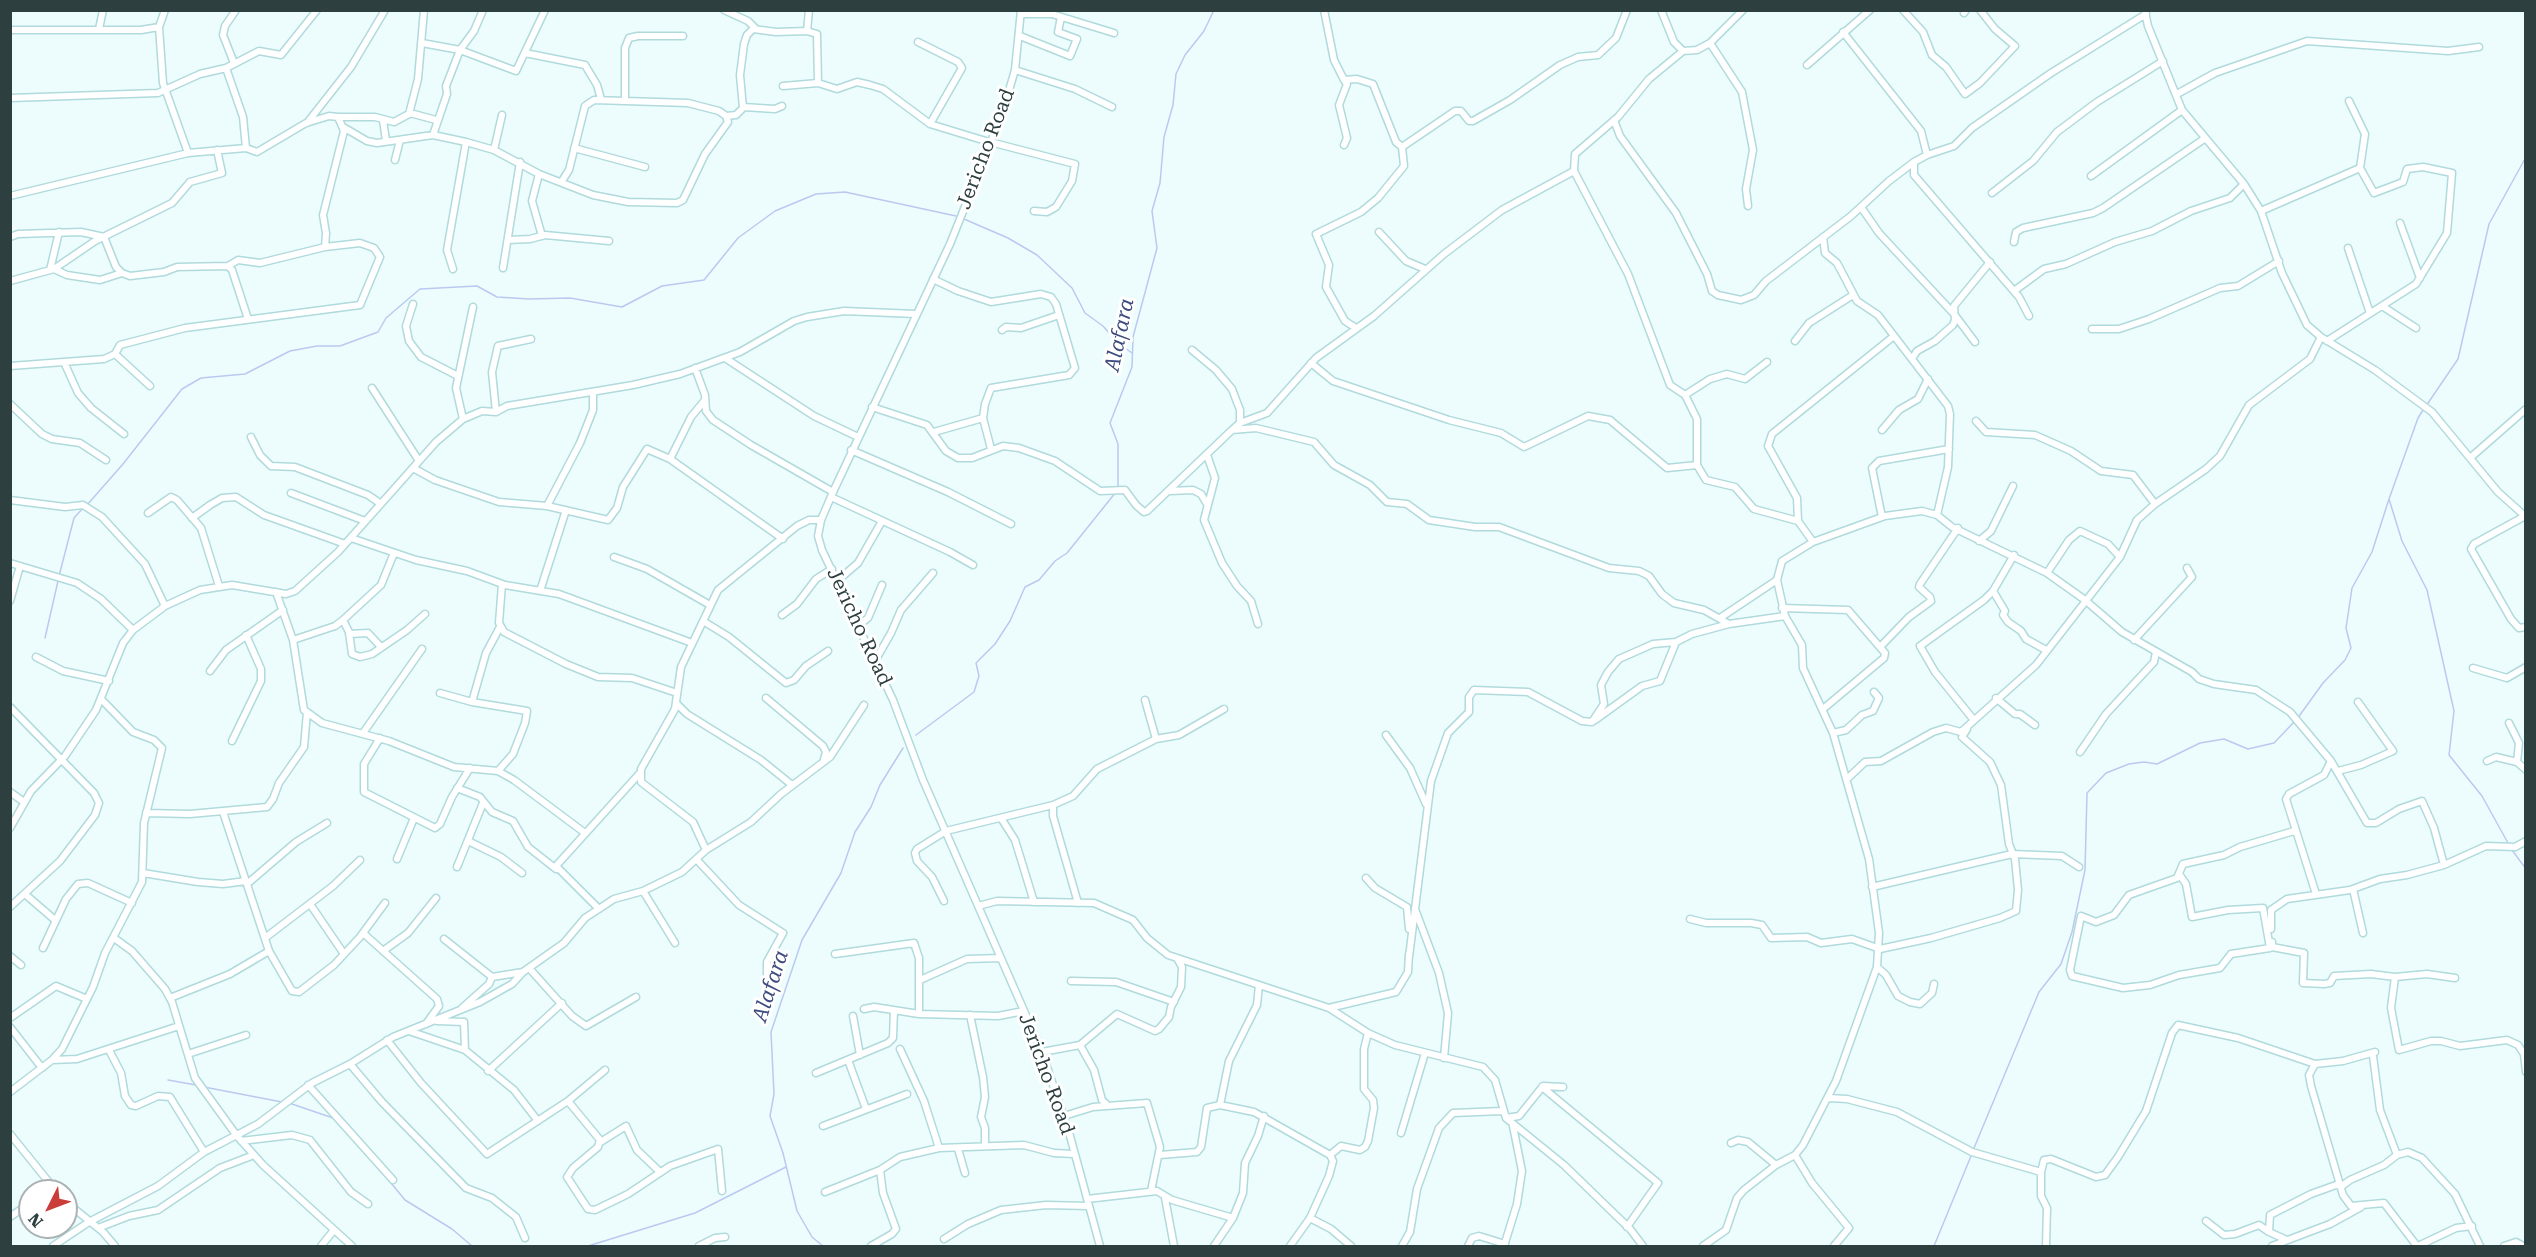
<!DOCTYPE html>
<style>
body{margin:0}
#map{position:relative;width:2536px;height:1257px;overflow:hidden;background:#edfdfe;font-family:"Roboto Serif",serif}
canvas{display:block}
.frame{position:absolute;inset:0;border:12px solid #2e3f40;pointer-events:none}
.north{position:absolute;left:18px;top:1179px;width:60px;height:60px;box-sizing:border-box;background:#fff;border:2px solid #abb2b3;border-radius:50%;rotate:228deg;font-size:16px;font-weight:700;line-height:24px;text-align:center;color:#2e3f40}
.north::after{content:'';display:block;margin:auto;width:21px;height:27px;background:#cb3d38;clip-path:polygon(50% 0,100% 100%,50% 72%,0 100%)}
</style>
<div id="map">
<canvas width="2536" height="1257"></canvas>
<div class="frame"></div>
<div class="north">N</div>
</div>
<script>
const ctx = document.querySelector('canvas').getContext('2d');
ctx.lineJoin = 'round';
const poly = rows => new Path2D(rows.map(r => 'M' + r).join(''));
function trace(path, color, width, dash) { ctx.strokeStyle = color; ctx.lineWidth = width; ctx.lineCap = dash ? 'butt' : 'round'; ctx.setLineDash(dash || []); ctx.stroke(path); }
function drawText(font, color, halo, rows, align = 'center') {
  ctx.font = font + ' "Roboto Serif",serif'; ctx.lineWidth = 6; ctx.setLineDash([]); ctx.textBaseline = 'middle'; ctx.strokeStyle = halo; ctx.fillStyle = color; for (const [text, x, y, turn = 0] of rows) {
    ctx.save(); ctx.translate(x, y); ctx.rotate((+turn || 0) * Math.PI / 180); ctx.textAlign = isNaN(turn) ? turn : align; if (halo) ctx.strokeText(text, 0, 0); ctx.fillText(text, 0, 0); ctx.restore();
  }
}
trace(poly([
 [964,219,1008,238,1037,255,1072,288,1085,313,1103,326,1118,343,1132,353],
 [2426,406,2458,359,2489,224,2526,157],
 [2423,410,2418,418,2389,499,2402,541,2427,590,2454,711,2449,755,2482,796,2508,843],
 [1118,488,1118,444,1110,423,1132,367,1133,337,1157,248,1152,211,1160,183,1164,137,1173,105,1176,74,1185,55,1204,31,1214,10],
 [87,505,123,464,182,389,201,378,245,374,290,351,317,346,340,346,378,332,386,318,420,289,477,286,497,297,529,299,570,298,622,307,662,286,704,280,738,238,775,211,816,194,845,192,956,216],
 [59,576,74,518,83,508],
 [45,638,58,581],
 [2297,719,2323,683,2345,660,2351,648,2346,628,2352,588,2372,552,2389,499],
 [916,735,974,692,979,676,976,663,995,644,1010,621,1025,587,1039,580,1055,561,1067,553,1116,492],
 [2512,850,2526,869],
 [168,1080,196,1085],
 [204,1087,282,1102],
 [289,1103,336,1119],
 [1974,1148,2039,992,2061,964,2072,932,2085,870,2087,793,2106,773,2129,764,2144,762,2157,764,2200,743,2224,739,2248,749,2274,743,2294,722],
 [382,1172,405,1200,452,1229,472,1246],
 [588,1246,695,1213,786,1167],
 [823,1246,812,1237,797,1211,783,1153,770,1116,774,1094,771,1032,802,940,841,873,855,832,871,807,880,785,903,748],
 [1934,1246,1971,1156]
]), '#bbc9f0', 1.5);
const minor = poly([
 [165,10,159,27,163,83,188,153],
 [724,10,748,21,755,28],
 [1021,10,1015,70,1002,114,950,244,833,492,821,520,818,536,822,550,893,700,923,780,1042,1052,1070,1136,1100,1246],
 [1324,10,1334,60,1344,80,1357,79,1373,84,1396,142,1402,147,1404,166,1378,198,1361,212,1316,234,1329,265,1326,287,1345,321,1356,328],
 [1661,10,1674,42,1683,51],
 [1903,10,1923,32,1932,55,1946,67,1965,94,1980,83,2015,46,1995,29,1980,10],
 [2145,12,2148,26,2182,110,2244,184,2261,211,2282,273,2307,325,2321,337,2375,370,2432,412,2498,492,2526,517],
 [1964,13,1966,10],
 [1021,14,1052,14,1114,33],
 [99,29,103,10],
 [10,30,141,30,159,27],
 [807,31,809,10],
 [1843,32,1921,131,1927,155],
 [1020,36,1070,56,1077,39,1058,32,1061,17],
 [918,42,958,62,962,68,930,124],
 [422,43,460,50,516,71,545,10],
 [1710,43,1742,92,1753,150,1746,189,1748,206],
 [525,53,585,65,597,85,601,99],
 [234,63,223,35,225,26,236,10],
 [1807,65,1870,10],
 [226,68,243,117,246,148],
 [1015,70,1075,89,1112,107],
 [1344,80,1347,84,1339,105,1347,138,1344,145],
 [783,86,818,83,837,89,857,82,870,85,883,89,930,124,989,142],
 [2177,94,2215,73,2307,41,2448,51,2479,47],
 [10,98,158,93,200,74,226,68,259,51,281,55,317,10],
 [625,99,625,48,629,38,638,36,683,36],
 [743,107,775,109,782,106],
 [410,113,436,120],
 [338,117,375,117,394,122,409,114,418,79,424,10],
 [383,120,386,141],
 [1614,120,1620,136,1676,213,1707,274,1712,291,1718,295,1741,300,1754,295,1766,281,1851,216,1889,181,1914,162,1927,155,1954,146,1972,128,2051,73,2146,14],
 [307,123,351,67,385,10],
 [343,127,367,141,377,143,433,135,466,142,494,150,539,174,593,195,628,202,677,203,683,200,705,154,728,122,726,116],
 [433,135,447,94,446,86,460,50,474,31,483,10],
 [990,142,1075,164,1072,181,1056,207,1047,212,1034,211],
 [1402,147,1455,111,1461,111,1469,121,1473,121,1510,100,1560,65,1578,57,1598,55,1616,38,1627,10],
 [574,148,645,167],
 [494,150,502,115],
 [395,160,400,140],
 [1914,163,1914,175,2019,297,2029,316],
 [1574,171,1628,274,1670,385,1685,395,1697,419,1697,465,1706,480,1735,487,1754,509,1798,521,1813,542],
 [539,174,532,201,542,236],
 [2091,176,2182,110],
 [562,181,569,170,585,106,594,100,688,103,719,111,726,116,736,115,743,108,740,75,744,44,747,35,753,29,776,32,807,31,817,34,818,83],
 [1992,193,2033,161,2057,132,2097,102,2163,61],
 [10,196,188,153,246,148,257,152,306,123,329,116,338,117,344,131,323,215,326,233,325,247],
 [1861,207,1879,233,1954,314,1975,342],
 [2261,211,2360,168,2365,134,2349,101],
 [2400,223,2420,278],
 [1379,232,1406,261,1425,269],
 [10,237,18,234,81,232,104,237,116,267,122,273,130,276,164,272,177,267,228,266,238,260,260,263,325,247,360,243,374,248,380,257,360,305,185,328,120,345,115,354,104,359,10,366],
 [1823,237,1825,253,1837,263,1857,301,1878,315,1948,406,1950,414,1948,467,1937,515],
 [508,240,530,239,545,235,609,241],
 [2014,242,2016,232,2023,228,2093,213,2103,208,2204,139],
 [2348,248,2370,313],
 [228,266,232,270,248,319],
 [503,268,520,162],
 [54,269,67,275,100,280,122,273],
 [453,269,447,250,466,142],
 [50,270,59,232],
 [933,279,958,291,991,302,1041,294,1051,297,1056,304,1075,368,1069,375,991,388,985,404,983,418,991,449],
 [10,281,54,269,95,241,172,203,190,182,222,173,217,150],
 [2014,291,2044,269,2066,264,2115,242,2152,231,2191,211,2230,198,2244,184],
 [413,304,406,326,409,341,421,357,458,376],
 [2382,306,2416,328],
 [2092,329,2119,329,2149,319,2220,288,2238,286,2279,261],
 [1002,330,1006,327,1021,328,1059,315],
 [1795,341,1809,323,1853,295],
 [2327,341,2416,284,2447,233,2452,173,2423,167,2407,169,2403,182,2374,193,2360,168],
 [1192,350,1216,370,1232,389,1240,410,1240,423],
 [115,354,150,386],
 [725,358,814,416,858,437],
 [1912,359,1917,351,1935,341,1953,325,1955,320,1954,306,1990,262],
 [64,362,78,393,91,408,124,434],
 [1311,363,1333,381,1449,420,1501,433,1524,447,1588,416,1610,420,1667,468,1697,465],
 [695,368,705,395,706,411,713,420,751,445,833,492],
 [372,388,419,461],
 [1685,395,1710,379,1727,374,1745,379,1767,362],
 [705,400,691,417,670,459,783,539],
 [10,404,42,434,52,439,80,443,106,460],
 [872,407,927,425,946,451,958,458,972,458,1003,446,1019,448,1055,461,1100,491,1125,490,1136,505,1144,512,1147,511,1232,430,1240,423,1267,413,1316,358,1374,316,1444,254,1502,210,1574,171,1575,154,1618,117,1649,79,1683,51,1697,50,1710,43,1743,10],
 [496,412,492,372,498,346,531,339],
 [463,419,456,388,473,307],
 [1976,421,1986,432,2035,435,2071,451,2101,471,2133,475,2155,504],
 [1232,430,1256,428,1314,442,1334,465,1370,485,1387,502,1407,504,1429,520,1475,527,1499,527,1609,568,1639,571,1649,576,1662,594,1674,603,1704,610,1729,624,1785,616],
 [1882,430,1899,410,1918,399,1928,379],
 [934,432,983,418],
 [251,437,260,455,271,466,295,467,368,495,381,504],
 [851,450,948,492,1011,524],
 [1207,455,1215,478,1204,520,1222,563,1237,586,1251,601,1258,624],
 [2470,458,2526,409],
 [413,468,435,480,499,502,547,506,608,520,617,508,623,487,647,449,670,459],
 [1170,491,1193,490,1201,494,1207,504],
 [291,493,365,521],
 [831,497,950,552,973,565],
 [10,500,65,507,83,505,102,517,145,564,165,606],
 [547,506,580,443,593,410,593,392],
 [148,513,171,497,177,500,201,528,219,586],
 [2525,516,2474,544,2471,549,2511,619,2519,628,2526,627],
 [1882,517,1872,468,1879,461,1949,449],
 [192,518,210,505,222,498,236,497,264,515,345,544],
 [1798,521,1797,498,1768,446,1772,434,1894,336],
 [351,538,416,560,467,571,505,585,559,594,692,643],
 [1979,541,1991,531,2013,486],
 [614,557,647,569,710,605],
 [10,563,77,583,101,599,133,630],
 [2047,573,2069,540,2080,531,2108,544,2120,557],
 [837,581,858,563,882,521],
 [502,584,499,623,504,632,566,664,598,677,632,678,677,693],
 [540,591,566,510],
 [1993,591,2005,611,2003,615,2008,622,2021,631,2026,639,2046,650],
 [276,592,293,640,304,710,311,715,322,723,389,741,454,767,498,771,514,780,585,833],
 [10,601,20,566],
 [1782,608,1848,610,1885,653,1884,658,1823,709],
 [782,615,797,604,816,579,832,569],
 [1720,618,1777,580],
 [343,620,349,632,352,654,360,657,372,654,407,630,425,614],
 [703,621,729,637,786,683,794,680,806,666,828,651],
 [859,625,868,618,882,585],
 [349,634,368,633,381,647],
 [293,640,335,626,343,620,381,585,394,553],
 [2134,640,2192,577,2187,568],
 [1880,647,1909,617,1931,601,1930,597,1919,587,1920,584,1958,528],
 [36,657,63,671,109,681],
 [875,661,891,633,901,610,933,573],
 [2473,668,2507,678,2526,667],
 [210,671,226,650,283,610],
 [440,693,472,702,527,711,525,723,513,754,498,771],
 [766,698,823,746,826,752,824,759],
 [1996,698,2015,714,2020,714,2035,725],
 [1145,700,1156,739],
 [472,702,486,653,500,627],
 [676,703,687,714,761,760,792,785],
 [10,707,94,793,99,803,95,815,60,861,10,907],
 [1973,719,1935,672,1920,646,1984,600,1993,591,2014,555],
 [1595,720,1642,686,1660,681,1676,642,1692,634,1729,624],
 [2509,723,2519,743,2517,762,2526,770],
 [363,733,422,649],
 [1833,733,1846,730,1862,715,1873,711,1879,698,1874,692],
 [1386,735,1410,768,1426,804],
 [380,738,364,764,364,792,435,828,440,824,452,797,470,768],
 [232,741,261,681,261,669,246,635],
 [2080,752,2106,714,2154,662,2156,652],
 [2487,761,2496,757,2517,762],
 [2338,771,2361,765,2393,751,2358,702],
 [1848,778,1865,762,1881,761,1933,732,1946,728,1961,732,2036,665,2120,557,2137,520,2155,504,2206,469,2220,456,2249,405,2310,359,2321,337],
 [457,788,480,797,492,812,513,821,528,847,556,869],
 [10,792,24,802],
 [223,812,269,951,292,991,299,992,334,965,360,937,385,903],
 [146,813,190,814,267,807,273,799,279,783,304,747,307,712],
 [1001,818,1015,840,1034,902],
 [10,828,31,791,65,756,96,710,123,643,133,630,165,606,200,590,232,585,286,594,295,591,338,552,436,442,463,419,482,411,496,412,507,406,633,385,680,374,740,352,794,321,807,317,844,311,916,314],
 [468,841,501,857,522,873],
 [706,850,693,822,641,782,641,769,675,709,681,667,718,590,797,526,809,520,821,520],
 [397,859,414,818],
 [697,860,739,905,783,933,767,962,767,984],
 [457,867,483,803],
 [143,873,198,882,223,884,246,881],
 [2179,874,2186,884,2192,917,2228,910,2263,908,2270,948,2231,954,2220,968,2179,975,2150,985,2123,988,2072,976,2070,970,2081,916,2096,922,2114,915,2129,895,2177,878,2183,864,2224,855,2240,847,2294,831],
 [1366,878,1375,888,1407,907,1409,929],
 [247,884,296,842,327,823],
 [1872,887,2012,854,2062,856,2079,867],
 [2353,889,2363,933],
 [643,891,675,943],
 [2316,894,2286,799,2289,794,2324,775,2331,761],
 [26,895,55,920],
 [944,901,932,877,917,861,915,853,917,849,946,831,1053,805],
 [1078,903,1053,816,1053,805,1073,796,1097,769,1156,739,1179,735,1224,709],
 [310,904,344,954],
 [978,906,997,901,1094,903,1133,920,1147,938,1168,955,1329,1008,1368,1033,1395,1045,1483,1067,1495,1080,1506,1118,1564,1165,1630,1229,1643,1246],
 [599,909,556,866,640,773],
 [1415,909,1439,973,1448,1013,1444,1058],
 [1690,919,1706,923,1751,923,1762,925,1771,938,1807,937,1821,943,1852,939,1880,949,1931,938,2000,918,2016,911,2018,890,2015,859,2009,844,2001,785,1990,762,1962,737,1967,729],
 [2271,929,2271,910,2287,899,2350,890,2380,879,2407,875,2444,865,2486,846,2515,847,2526,841],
 [363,933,437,999,439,1006,426,1024],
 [114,938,132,951,165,989,172,1002,195,1078,237,1136,263,1165,352,1246],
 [265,938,333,886,360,860],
 [444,939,492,977],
 [2272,942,2272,947,2304,953,2303,983,2324,984,2330,983,2334,976,2371,974,2395,977,2427,974,2455,978],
 [43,948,66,899,78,884,88,883,132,903],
 [383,951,408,933,436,898],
 [835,954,914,943,919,958,919,1014],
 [10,956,21,965],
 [1409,957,1431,781,1448,733,1469,712,1469,697,1474,690,1528,692,1582,721,1592,722,1604,704,1601,685,1608,672,1619,659,1653,644,1676,642],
 [1877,967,1886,975,1898,996,1910,1002,1920,1004,1932,993,1934,984],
 [529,968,572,1016,586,1026,636,997],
 [492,977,523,972],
 [2395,977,2391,1008,2399,1050,2431,1041,2441,1041,2460,1046,2507,1040,2518,1045,2524,1054,2526,1072],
 [920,980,967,959,1001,958],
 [1071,981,1116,982,1174,1002],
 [1259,985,1257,1005,1229,1061,1220,1105,1254,1112,1330,1155,1333,1161,1329,1176,1310,1218,1290,1246],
 [170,998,230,974,269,951],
 [462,1008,489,984,492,977],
 [1329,1008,1396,992,1408,972,1409,954],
 [864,1009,874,1007,919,1014,998,1016,1024,1011],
 [970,1015,983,1077,985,1097,981,1117,985,1128,985,1145],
 [853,1016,860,1055],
 [10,1018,56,986,87,999],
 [437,1021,464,1022,465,1050],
 [10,1027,42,1068],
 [409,1031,465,1050,514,1090,538,1121],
 [387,1040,421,1083,487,1154,568,1101,605,1070],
 [1080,1045,1094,1070,1102,1100,1108,1106],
 [900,1049,924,1101,939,1148],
 [109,1050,121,1073,125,1096,131,1105,136,1106,158,1096,170,1097,204,1152],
 [1042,1052,1080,1045,1117,1014,1155,1031,1159,1029,1169,1017,1171,1007,1181,987,1182,967,1177,958],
 [2375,1052,2343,1061,2315,1064,2309,1075,2311,1086,2343,1195,2351,1206,2384,1203,2417,1246],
 [188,1054,246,1035],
 [52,1060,77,1059,179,1026],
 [848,1060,866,1109],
 [350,1064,382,1102,466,1188,492,1198,516,1217,525,1238],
 [488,1071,562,1003],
 [816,1073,888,1043,893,1038,894,1010],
 [308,1085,393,1180],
 [1542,1087,1658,1183,1627,1227],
 [10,1092,52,1060,62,1049,93,987,105,953,142,882,144,823,162,748,154,740,133,732,102,700],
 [1829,1098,1847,1099,1897,1112,1972,1152,2041,1172,2044,1160,2051,1159,2096,1177,2105,1175,2118,1157,2146,1111,2172,1033,2178,1025,2238,1038,2315,1064],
 [568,1101,600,1140,598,1147,573,1168,567,1177,588,1209,595,1210,628,1194,670,1166,718,1149,722,1191],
 [1064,1116,1093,1107,1147,1103,1160,1147,1151,1191],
 [1506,1118,1519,1116,1543,1086,1563,1087],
 [823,1126,907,1094],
 [1401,1133,1425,1053],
 [10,1134,56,1191],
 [241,1141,292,1135,310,1140,351,1192,368,1204],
 [599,1143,626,1126,637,1150,660,1172],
 [1731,1143,1738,1140,1748,1142,1776,1165],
 [958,1149,965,1173],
 [1160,1155,1197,1152,1201,1147,1207,1108,1220,1105],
 [1330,1155,1341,1146,1360,1150,1365,1147,1368,1141,1374,1108,1373,1100,1364,1089,1364,1049,1368,1033],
 [1795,1155,1812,1183,1849,1228,1834,1246],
 [2397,1155,2408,1152,2422,1158,2455,1194,2480,1246],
 [2041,1172,2041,1196,2047,1208,2046,1246],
 [825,1192,880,1170,900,1157,939,1148,1024,1145,1054,1153,1074,1154],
 [1165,1198,1174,1246],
 [1087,1199,1157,1191,1172,1200,1233,1218,1214,1246],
 [66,1202,103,1232,115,1246],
 [10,1217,30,1203],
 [1233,1218,1243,1193,1245,1163,1258,1136,1264,1116],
 [1310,1218,1331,1229,1351,1246],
 [2206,1221,2224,1235,2235,1234,2259,1225,2269,1232,2270,1215,2311,1194,2336,1185,2342,1186,2350,1180,2384,1165,2397,1155,2380,1110,2373,1056],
 [98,1228,129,1216,158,1210,220,1168,254,1155],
 [2269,1232,2287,1240],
 [944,1239,968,1224,1001,1210,1046,1205,1089,1206],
 [53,1246,89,1222,158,1186,204,1152,258,1124,312,1083,350,1064,393,1037,480,1002,512,984,523,972,564,943,585,918,614,899,643,891,682,872,706,850,751,822,781,794,830,757,864,705],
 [321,1246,334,1230],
 [699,1246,715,1238,725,1237],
 [871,1246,892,1234,896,1229,883,1193,880,1170],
 [1402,1246,1410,1232,1417,1189,1439,1128,1453,1113,1502,1111],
 [1468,1246,1472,1238,1479,1236,1505,1244],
 [1504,1246,1517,1204,1522,1171,1513,1126],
 [1703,1246,1726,1230,1737,1198,1744,1190,1776,1165,1795,1155,1803,1145,1836,1081,1877,967,1879,933,1869,859,1833,733,1803,668,1802,645,1785,616,1777,580,1782,561,1813,542,1885,516,1922,511,1937,515,1952,527,2047,573,2085,600,2122,632,2192,672,2199,679,2214,684,2256,690,2290,712,2331,761,2367,823,2376,823,2399,809,2422,801,2434,828,2444,865],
 [2272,1246,2330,1224,2361,1207],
 [2418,1246,2456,1228,2472,1226],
 [2504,1246,2516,1242,2523,1246]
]);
trace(minor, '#b0dadc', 9);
trace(minor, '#fff', 6);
drawText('20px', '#2e3f40', '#fff', [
 ["Jericho Road",986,149,-69],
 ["Jericho Road",859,627,65],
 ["Jericho Road",1046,1074,70]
]);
drawText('italic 21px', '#3d4b7f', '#fff', [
 ["Alafara",1120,335,-78],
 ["Alafara",771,986,-72]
]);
</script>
